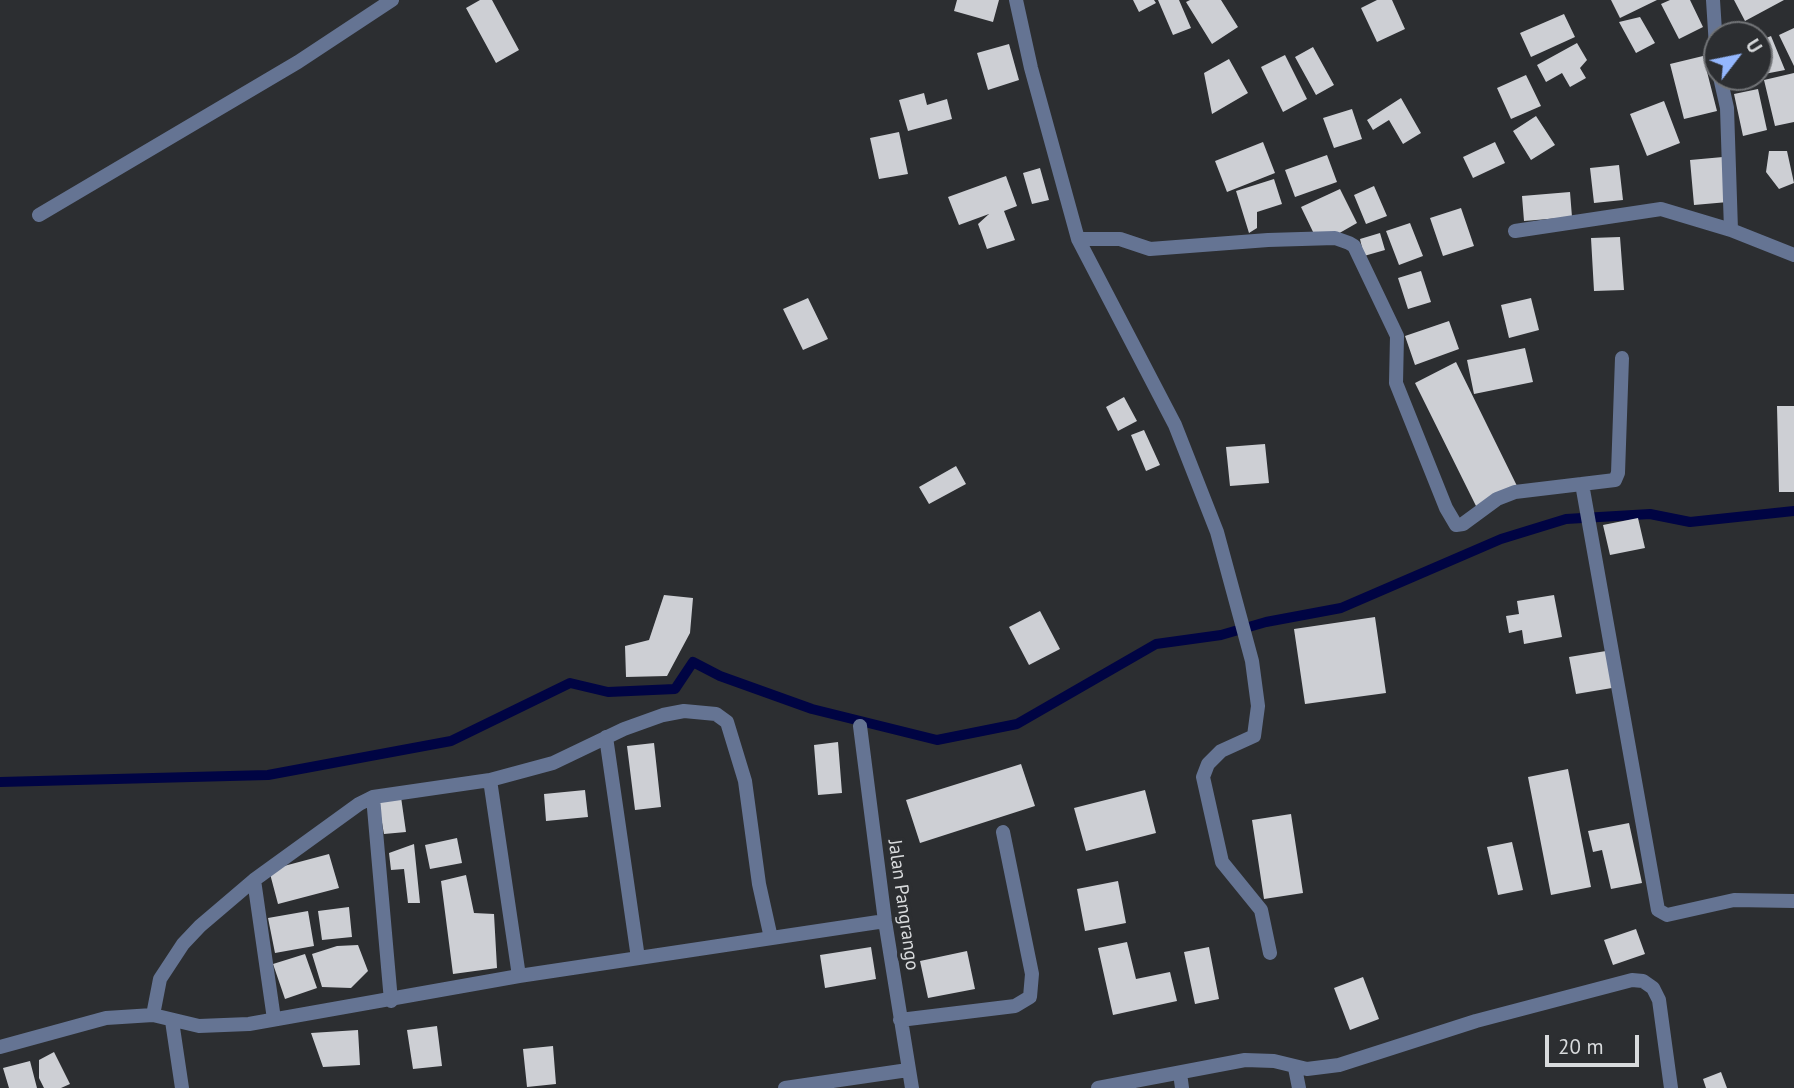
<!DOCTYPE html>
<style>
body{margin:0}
#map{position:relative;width:1794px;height:1088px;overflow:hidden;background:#2c2e31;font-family:"PT Sans",sans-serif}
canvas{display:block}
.north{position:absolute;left:1703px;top:21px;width:70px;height:70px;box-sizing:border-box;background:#2c2e31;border:2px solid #717376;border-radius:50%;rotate:58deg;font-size:19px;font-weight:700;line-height:28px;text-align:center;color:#d9dbdd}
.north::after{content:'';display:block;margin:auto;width:24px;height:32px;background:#94b7fd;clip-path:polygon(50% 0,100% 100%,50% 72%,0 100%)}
.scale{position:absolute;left:1545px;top:1035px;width:94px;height:32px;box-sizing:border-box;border:4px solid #d9dbdd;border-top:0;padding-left:9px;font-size:21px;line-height:24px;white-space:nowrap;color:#d9dbdd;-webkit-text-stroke:5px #2c2e31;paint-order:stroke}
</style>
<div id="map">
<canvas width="1794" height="1088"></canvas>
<div class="north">U</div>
<div class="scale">20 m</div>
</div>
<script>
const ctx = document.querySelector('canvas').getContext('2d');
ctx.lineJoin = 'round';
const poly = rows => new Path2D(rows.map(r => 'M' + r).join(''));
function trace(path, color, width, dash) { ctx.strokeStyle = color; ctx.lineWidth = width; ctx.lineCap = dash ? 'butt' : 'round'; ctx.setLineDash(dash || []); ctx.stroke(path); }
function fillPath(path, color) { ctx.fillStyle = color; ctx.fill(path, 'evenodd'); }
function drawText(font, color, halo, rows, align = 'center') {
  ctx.font = font + ' "PT Sans",sans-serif'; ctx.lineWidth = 7; ctx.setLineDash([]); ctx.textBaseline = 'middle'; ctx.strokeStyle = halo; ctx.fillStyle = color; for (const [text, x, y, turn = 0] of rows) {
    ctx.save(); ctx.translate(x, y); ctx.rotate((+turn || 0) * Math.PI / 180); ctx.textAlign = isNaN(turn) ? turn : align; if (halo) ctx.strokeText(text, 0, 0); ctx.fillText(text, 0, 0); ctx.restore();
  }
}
trace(poly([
 [0,782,268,775,451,741,570,683,608,692,675,689,693,662,720,676,812,709,937,740,1017,724,1156,644,1221,635,1266,622,1341,608,1501,539,1566,519,1650,514,1690,522,1794,511]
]), '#000443', 10);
fillPath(poly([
 [480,0,492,0,519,50,496,63,466,8],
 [957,0,999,0,993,22,954,11],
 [1133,0,1154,0,1156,3,1139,12],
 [1158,0,1179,0,1191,28,1173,35],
 [1190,0,1221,0,1238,27,1212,44,1186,2],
 [1377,0,1392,0,1405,29,1377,42,1361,8],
 [1611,0,1657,0,1620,18],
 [1670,0,1690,0,1703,27,1679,39,1661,4],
 [1734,0,1784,0,1745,21],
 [1564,14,1575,37,1531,57,1520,33],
 [1640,17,1655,43,1636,53,1619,22],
 [1794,28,1794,66,1779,35],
 [1771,36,1785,70,1759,75,1759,41],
 [1577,43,1587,60,1580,68,1586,78,1570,87,1562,73,1546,82,1537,65],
 [1009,44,1019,80,988,90,977,53],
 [1313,47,1334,85,1316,95,1295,57],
 [1285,55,1307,99,1283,112,1261,67],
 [1703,56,1717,111,1684,119,1670,64],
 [1229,59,1248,93,1212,114,1204,73],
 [1794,73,1794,122,1775,126,1764,80],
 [1526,75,1541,106,1511,119,1497,88],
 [1758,89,1767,130,1743,136,1734,94],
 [924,93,927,105,947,99,952,119,908,131,899,100],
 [1401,98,1421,133,1403,144,1389,120,1373,130,1367,120],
 [1664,101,1680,143,1647,156,1630,114],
 [1352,109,1362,139,1334,148,1323,118],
 [1536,116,1555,145,1531,160,1513,131],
 [899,132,908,174,879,179,870,138],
 [1263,142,1275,173,1227,192,1215,161],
 [1495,142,1505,163,1473,178,1463,157],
 [1769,151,1787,151,1794,183,1779,189,1766,172],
 [1327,155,1337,182,1295,197,1285,170],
 [1723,157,1728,202,1694,205,1690,160],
 [1619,165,1623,200,1594,203,1590,168],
 [1040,168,1049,200,1032,204,1023,173],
 [1006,176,1017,206,1004,211,1015,240,987,249,978,224,989,214,959,225,948,197],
 [1274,179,1282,204,1257,212,1257,228,1249,233,1236,191],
 [1374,186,1387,216,1366,224,1354,195],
 [1340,189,1357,223,1336,235,1315,236,1301,207],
 [1570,192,1572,217,1524,221,1522,196],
 [1461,208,1474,246,1443,256,1430,218],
 [1410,223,1423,256,1399,265,1386,231],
 [1380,233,1385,250,1364,256,1360,239],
 [1620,237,1624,290,1594,291,1591,238],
 [1421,271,1431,302,1408,309,1398,278],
 [808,298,828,339,803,350,783,309],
 [1531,298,1539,330,1509,338,1501,305],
 [1449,321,1459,349,1415,365,1405,336],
 [1525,348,1533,382,1474,394,1467,360],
 [1456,362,1518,488,1477,508,1415,383],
 [1124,397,1137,421,1118,431,1106,407],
 [1777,406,1794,406,1794,492,1779,492],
 [1144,430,1160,465,1146,471,1131,435],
 [1265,444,1269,483,1230,486,1226,447],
 [956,466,966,484,929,504,919,487],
 [1638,518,1645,548,1610,555,1603,525],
 [664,595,693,598,690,633,667,676,626,677,625,646,649,640],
 [1554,595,1562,637,1524,644,1522,630,1509,633,1506,616,1519,614,1517,601],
 [1040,611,1060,649,1029,665,1009,627],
 [1375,617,1386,693,1305,704,1294,629],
 [1606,651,1612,688,1576,694,1569,657],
 [838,742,842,793,818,795,814,745],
 [654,743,661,807,635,810,627,746],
 [1021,764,1035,806,920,843,906,800],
 [1568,769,1591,887,1551,895,1528,777],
 [585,790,588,817,546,821,544,794],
 [1145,790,1156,833,1086,851,1074,808],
 [401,797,406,832,384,834,378,800],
 [1291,814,1303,893,1264,899,1252,820],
 [1629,823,1642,883,1611,889,1602,850,1593,852,1588,831],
 [457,838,462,863,430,869,425,845],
 [1512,842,1523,890,1498,895,1487,847],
 [414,844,420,903,408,903,404,869,391,870,389,853],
 [329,854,339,888,278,904,269,870],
 [466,875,474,913,494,914,497,968,453,974,441,881],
 [1118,881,1126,923,1085,931,1077,889],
 [349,907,352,937,322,940,318,911],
 [308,911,314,946,275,953,268,918],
 [1636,929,1645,954,1613,965,1604,940],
 [1127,942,1136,979,1170,972,1177,1001,1113,1015,1098,948],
 [358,945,368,971,351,988,322,987,312,954,337,946],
 [871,947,876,979,825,988,820,955],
 [1209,947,1219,999,1195,1004,1184,952],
 [967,951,975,989,928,998,920,961],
 [305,954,317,988,285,999,273,964],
 [1363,977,1379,1019,1350,1030,1334,988],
 [437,1026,442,1066,413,1069,407,1030],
 [358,1030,360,1065,323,1067,311,1033],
 [553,1046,556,1084,527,1087,523,1049],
 [54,1052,70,1084,61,1088,44,1088,39,1078,39,1060],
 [30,1061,37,1088,9,1088,3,1068],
 [1721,1072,1727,1088,1706,1088,1703,1079]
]), '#cdcfd4');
trace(poly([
 [1016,0,1031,68,1078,239,1175,425,1217,532,1252,661,1258,706,1254,736,1221,751,1208,764,1203,777,1222,862,1261,910,1270,953],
 [1713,0,1717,62],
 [1720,77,1727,108,1731,230],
 [39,215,298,62,392,0],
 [1515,231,1661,209,1731,230,1794,255],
 [1078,239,1120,239,1150,249,1268,240,1335,238,1349,243,1354,246,1397,336,1396,383,1446,508,1456,525,1463,524,1497,499,1515,492,1615,480,1618,473,1622,358],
 [1582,484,1658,910,1667,915,1734,900,1794,901],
 [860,726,885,921,912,1088],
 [606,737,638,958],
 [490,780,519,976],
 [373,797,391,1001],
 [254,880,274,1019],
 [153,1015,160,979,183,944,200,926,254,880,359,804,373,797,490,780,553,763,624,729,663,715,684,711,716,714,727,722,745,781,759,884,771,938],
 [900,1020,1015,1006,1030,997,1032,974,1003,832],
 [172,1021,182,1088],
 [0,1047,106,1018,153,1015,199,1026,249,1024,519,976,885,921],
 [1295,1068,1299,1088],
 [1180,1073,1182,1088],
 [785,1088,908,1070],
 [1098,1088,1245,1060,1274,1061,1307,1069,1339,1065,1476,1021,1632,980,1643,981,1653,988,1659,1000,1671,1088]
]), '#657493', 14);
drawText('19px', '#d9dbdd', '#2c2e31', [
 ["Jalan Pangrango",903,905,82]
]);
</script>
